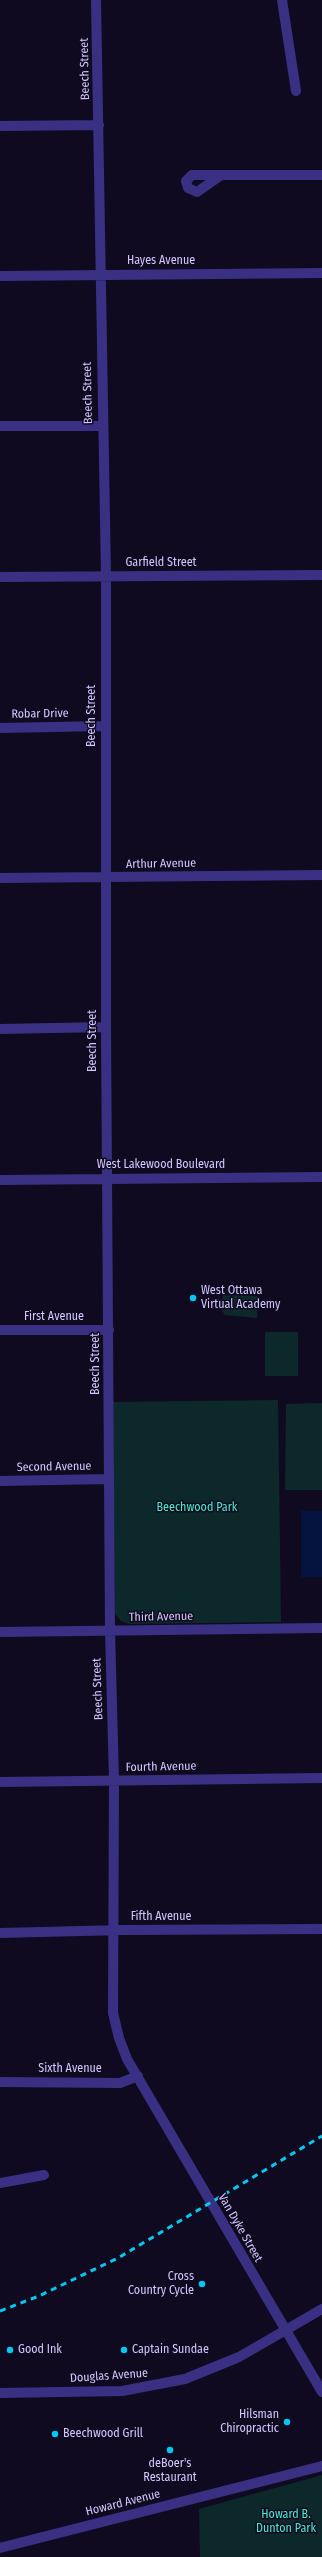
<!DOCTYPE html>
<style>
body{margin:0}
canvas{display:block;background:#0f0a1f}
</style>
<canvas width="322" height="2557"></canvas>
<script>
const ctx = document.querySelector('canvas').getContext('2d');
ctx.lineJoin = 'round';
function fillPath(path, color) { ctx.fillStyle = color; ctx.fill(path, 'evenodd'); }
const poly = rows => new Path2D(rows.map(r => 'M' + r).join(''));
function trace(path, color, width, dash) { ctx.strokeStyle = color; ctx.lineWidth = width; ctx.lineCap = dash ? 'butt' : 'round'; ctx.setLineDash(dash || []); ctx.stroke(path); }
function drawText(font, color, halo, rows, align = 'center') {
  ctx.font = font + ' "Fira Sans Condensed",sans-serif'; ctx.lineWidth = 3; ctx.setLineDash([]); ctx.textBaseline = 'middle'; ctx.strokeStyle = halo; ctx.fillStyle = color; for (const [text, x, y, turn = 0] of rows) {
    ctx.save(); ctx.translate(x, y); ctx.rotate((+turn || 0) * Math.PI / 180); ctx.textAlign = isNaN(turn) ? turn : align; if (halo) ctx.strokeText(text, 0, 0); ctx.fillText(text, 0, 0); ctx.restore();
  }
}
fillPath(poly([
 [223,1295,258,1296,257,1318,225,1315,222,1311],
 [265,1332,298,1332,298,1376,265,1376],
 [278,1400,281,1622,129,1624,121,1621,115,1614,113,1402],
 [322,1403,322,1490,285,1490,286,1404],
 [322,2475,322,2557,200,2557,199,2509]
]), '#0c282a');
fillPath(poly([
 [301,1511,322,1511,322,1577,301,1577]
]), '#04143e');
trace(poly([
 [96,0,106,576,106,1027,110,1630,114,1781,113,2013,119,2038,127,2059,322,2392],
 [282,0,296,91],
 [0,126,99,125],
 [220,176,197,192,188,188,186,181,192,175,322,175],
 [0,276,322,273],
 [0,426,102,426],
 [0,577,322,575],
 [0,728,104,726],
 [0,878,322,875],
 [0,1029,106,1027],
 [0,1180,322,1177],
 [0,1330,109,1330],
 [0,1481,109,1479],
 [0,1632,322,1628],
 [0,1782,322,1778],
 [0,1933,122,1930,322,1929],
 [0,2082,120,2083,138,2076],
 [0,2183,44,2175],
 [0,2393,122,2391,185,2379,239,2357,322,2309],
 [0,2548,322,2466]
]), '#3a3083', 10);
trace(poly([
 [0,2311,39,2296,118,2258,322,2136]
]), '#00c7f3', 3, [6, 5]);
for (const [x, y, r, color] of [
 [193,1298,4,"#00c7f3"],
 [202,2284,4,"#00c7f3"],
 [10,2350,4,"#00c7f3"],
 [124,2350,4,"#00c7f3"],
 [287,2422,4,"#00c7f3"],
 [55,2434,4,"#00c7f3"],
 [170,2450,4,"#00c7f3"]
]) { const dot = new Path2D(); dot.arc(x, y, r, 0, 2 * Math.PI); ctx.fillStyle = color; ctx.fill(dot); trace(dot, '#0f0a1f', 1.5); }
drawText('12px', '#d3c8ff', '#0f0a1f', [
 ["Beech Street",85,69,-91],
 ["Hayes Avenue",161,261],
 ["Beech Street",88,393,-91],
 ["Garfield Street",161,563],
 ["Robar Drive",40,714,-1],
 ["Beech Street",92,716,-90],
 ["Arthur Avenue",161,864,-1],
 ["Beech Street",93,1041,-90],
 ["West Lakewood Boulevard",161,1165],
 ["First Avenue",54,1317],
 ["Beech Street",96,1364,-90],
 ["Second Avenue",54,1467,-1],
 ["Third Avenue",161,1617,-1],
 ["Beech Street",98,1689,-92],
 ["Fourth Avenue",161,1767,-1],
 ["Fifth Avenue",161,1917],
 ["Sixth Avenue",70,2069],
 ["Van Dyke Street",240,2228,60],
 ["Douglas Avenue",109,2376,-4],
 ["Howard Avenue",123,2503,-14]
]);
drawText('12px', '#d3c8ff', '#0f0a1f', [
 ["West Ottawa",201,1291],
 ["Virtual Academy",201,1305],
 ["Cross",194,2277,"right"],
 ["Country Cycle",194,2291,"right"],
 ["Good Ink",18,2350],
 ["Captain Sundae",132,2350],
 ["Hilsman",279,2415,"right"],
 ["Chiropractic",279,2429,"right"],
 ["Beechwood Grill",63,2434],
 ["deBoer's",170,2464,"center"],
 ["Restaurant",170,2478,"center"]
], 'left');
drawText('12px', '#48ebcf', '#0f0a1f', [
 ["Beechwood Park",197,1508],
 ["Howard B.",286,2515],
 ["Dunton Park",286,2529]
]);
</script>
